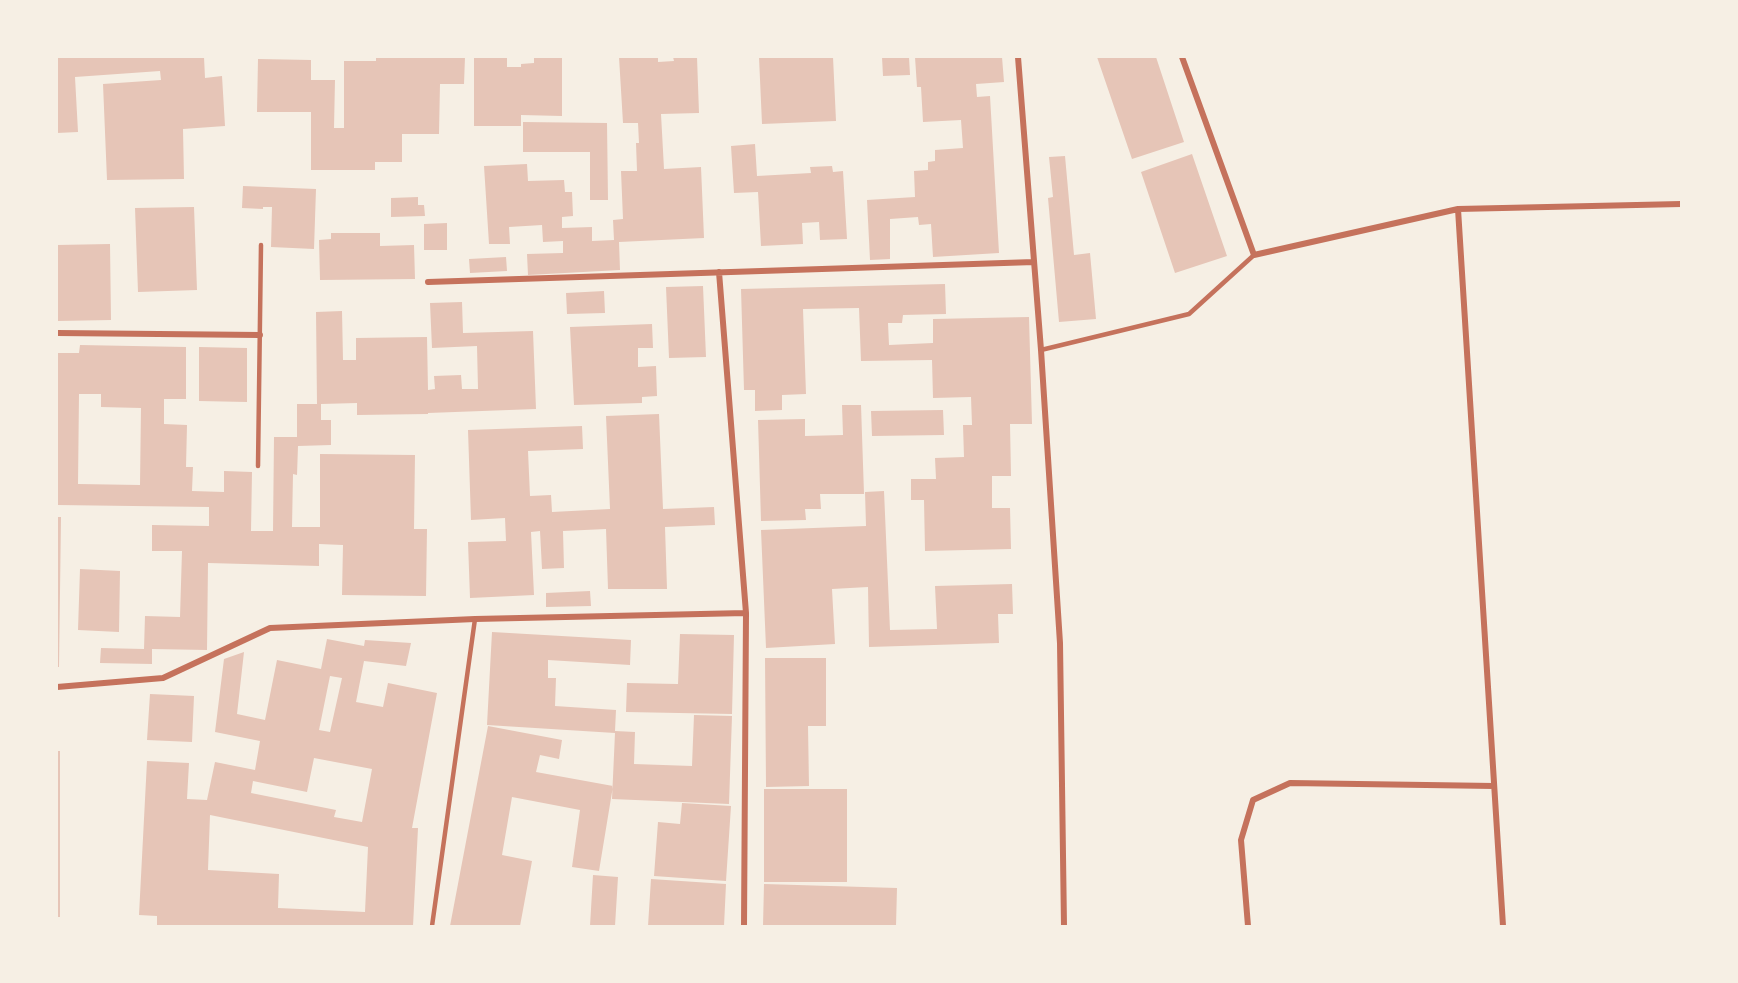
<!DOCTYPE html>
<style>
body{margin:0}
#map{position:relative;width:1738px;height:983px;overflow:hidden;background:#f6efe4;font-family:Cabin,sans-serif}
canvas{display:block}
.frame{position:absolute;inset:0;border:58px solid #f6efe4;pointer-events:none}
</style>
<div id="map">
<canvas width="1738" height="983"></canvas>
<div class="frame"></div>
</div>
<script>
const ctx = document.querySelector('canvas').getContext('2d');
ctx.lineJoin = 'round';
function fillPath(path, color) { ctx.fillStyle = color; ctx.fill(path, 'evenodd'); }
const poly = rows => new Path2D(rows.map(r => 'M' + r).join(''));
function trace(path, color, width, dash) { ctx.strokeStyle = color; ctx.lineWidth = width; ctx.lineCap = dash ? 'butt' : 'round'; ctx.setLineDash(dash || []); ctx.stroke(path); }
fillPath(poly([
 [57,57,204,57,205,78,222,76,225,126,183,129,184,179,107,180,103,84,161,80,160,71,75,77,78,132,57,133],
 [376,57,465,57,464,84,440,84,439,134,402,134,402,162,375,162,375,170,311,170,311,112,257,112,258,59,311,60,311,80,335,80,334,128,344,128,344,61,376,61],
 [474,57,507,57,507,67,521,67,521,64,534,63,534,57,562,57,562,116,521,115,521,126,474,126],
 [619,57,658,57,658,62,674,61,673,57,697,57,699,113,661,114,664,169,701,167,704,238,619,242,620,270,528,275,527,254,563,253,563,241,543,242,542,225,509,227,510,244,489,244,484,166,527,164,528,181,564,180,565,192,572,192,573,216,562,217,562,228,592,227,592,241,614,240,613,220,623,219,621,171,637,171,636,143,639,143,638,123,623,123],
 [759,57,833,57,836,121,762,124],
 [882,57,909,57,910,75,883,76],
 [915,57,1002,57,1004,82,976,84,977,97,990,96,999,253,933,257,931,224,919,225,918,217,890,219,890,259,870,260,867,200,915,197,914,171,928,170,928,162,935,161,935,150,963,148,961,120,923,122,921,87,917,87],
 [1097,57,1156,57,1184,142,1132,159],
 [523,122,607,123,608,200,590,200,590,152,523,152],
 [755,144,757,176,811,173,810,167,832,166,833,172,843,171,847,239,820,240,819,222,802,223,803,244,761,246,758,192,734,193,731,146],
 [1192,154,1227,256,1175,273,1141,172],
 [1065,156,1074,255,1090,253,1096,319,1059,322,1048,198,1053,197,1049,157],
 [243,186,316,189,314,249,271,247,272,207,263,207,263,209,242,208],
 [418,197,418,205,424,205,425,216,391,217,391,198],
 [194,207,197,290,138,292,135,208],
 [447,223,447,250,424,250,424,224],
 [331,233,380,233,380,246,414,245,415,279,320,280,319,240,331,239],
 [110,244,111,320,57,321,57,245],
 [506,257,507,271,470,273,469,259],
 [945,284,946,314,903,315,902,323,888,323,889,345,933,343,933,319,1029,317,1032,424,1010,424,1011,476,992,476,992,508,1010,508,1011,549,925,551,924,500,911,500,911,479,936,479,935,458,964,457,963,425,972,425,971,397,933,398,932,360,861,361,859,308,803,309,806,394,782,395,782,410,755,411,755,390,744,390,741,289],
 [703,286,706,357,669,358,666,287],
 [604,291,605,313,567,314,566,293],
 [462,302,463,333,533,331,536,409,428,413,428,414,357,415,357,403,321,404,321,420,331,420,331,445,298,446,297,475,293,474,292,527,320,527,320,454,415,455,414,529,427,529,426,596,342,595,343,545,319,544,319,566,208,563,207,650,152,649,152,664,100,663,101,648,144,649,145,616,180,617,182,551,152,551,152,525,209,526,209,507,57,505,57,353,79,353,80,345,186,347,186,399,164,399,164,424,187,425,186,467,193,467,192,491,224,492,224,471,252,472,251,531,273,531,274,437,297,437,297,404,317,404,316,312,342,311,343,360,356,360,356,338,427,337,428,390,435,389,434,376,461,375,462,389,478,389,477,346,432,348,430,303],
 [79,394,101,394,101,407,141,408,140,485,78,484],
 [652,324,653,348,638,348,638,367,656,366,657,396,642,397,642,403,574,405,570,327],
 [199,347,247,348,247,402,199,401],
 [842,405,861,405,864,494,820,494,821,509,805,509,806,520,761,521,758,420,805,419,805,436,843,435],
 [943,410,944,435,872,436,871,411],
 [659,414,663,509,714,507,715,525,665,527,667,589,608,589,606,529,563,531,564,568,542,569,540,531,531,532,534,595,470,598,468,542,506,541,505,518,471,520,468,430,582,426,583,449,528,451,530,496,551,495,552,512,610,509,606,416],
 [884,491,890,630,937,629,935,586,1012,584,1013,614,998,614,999,643,869,647,868,587,832,589,835,644,766,648,761,530,866,526,865,492],
 [57,517,61,517,59,667,57,667],
 [80,569,120,571,119,632,78,630],
 [590,591,591,606,546,607,546,593],
 [492,632,631,640,630,665,548,660,548,678,556,678,555,706,616,710,615,731,635,732,634,764,692,766,694,715,732,716,729,804,612,799,615,733,487,725],
 [680,634,734,635,732,714,626,712,627,683,678,684],
 [327,639,364,646,365,640,411,643,406,666,364,661,356,702,383,707,388,683,437,693,412,828,418,828,413,926,157,926,157,916,139,915,147,761,189,763,187,799,207,800,215,762,255,770,260,741,215,732,224,659,244,652,237,714,265,720,277,660,321,669],
 [330,676,342,678,330,732,319,730],
 [314,758,372,769,362,822,334,817,336,810,251,793,253,781,307,792],
 [210,815,368,847,365,912,278,908,279,874,208,870],
 [765,658,826,658,826,726,808,726,809,786,766,787],
 [150,694,194,696,192,742,147,740],
 [488,726,562,740,559,759,540,755,536,772,613,786,599,871,572,867,580,810,512,797,502,855,532,861,520,926,450,926],
 [57,751,60,751,60,917,57,917],
 [764,789,847,789,847,882,764,882],
 [682,803,731,806,726,881,654,876,658,822,680,824],
 [593,875,618,877,615,926,590,926],
 [651,879,726,884,724,926,648,926],
 [764,884,897,888,896,926,763,926]
]), '#e6c5b7');
trace(poly([
 [1041,350,1189,314,1254,255],
 [258,466,261,245],
 [432,926,475,619]
]), '#c5725c', 4.5);
trace(poly([
 [1018,57,1041,350,1060,643,1064,926],
 [1182,57,1254,255,1458,209,1681,204],
 [1458,209,1503,926],
 [719,272,746,613,744,926],
 [428,282,1034,262],
 [57,333,260,335],
 [57,687,163,678,270,628,475,619,746,613],
 [1248,926,1241,840,1253,800,1290,783,1494,786]
]), '#c5725c', 6);
</script>
